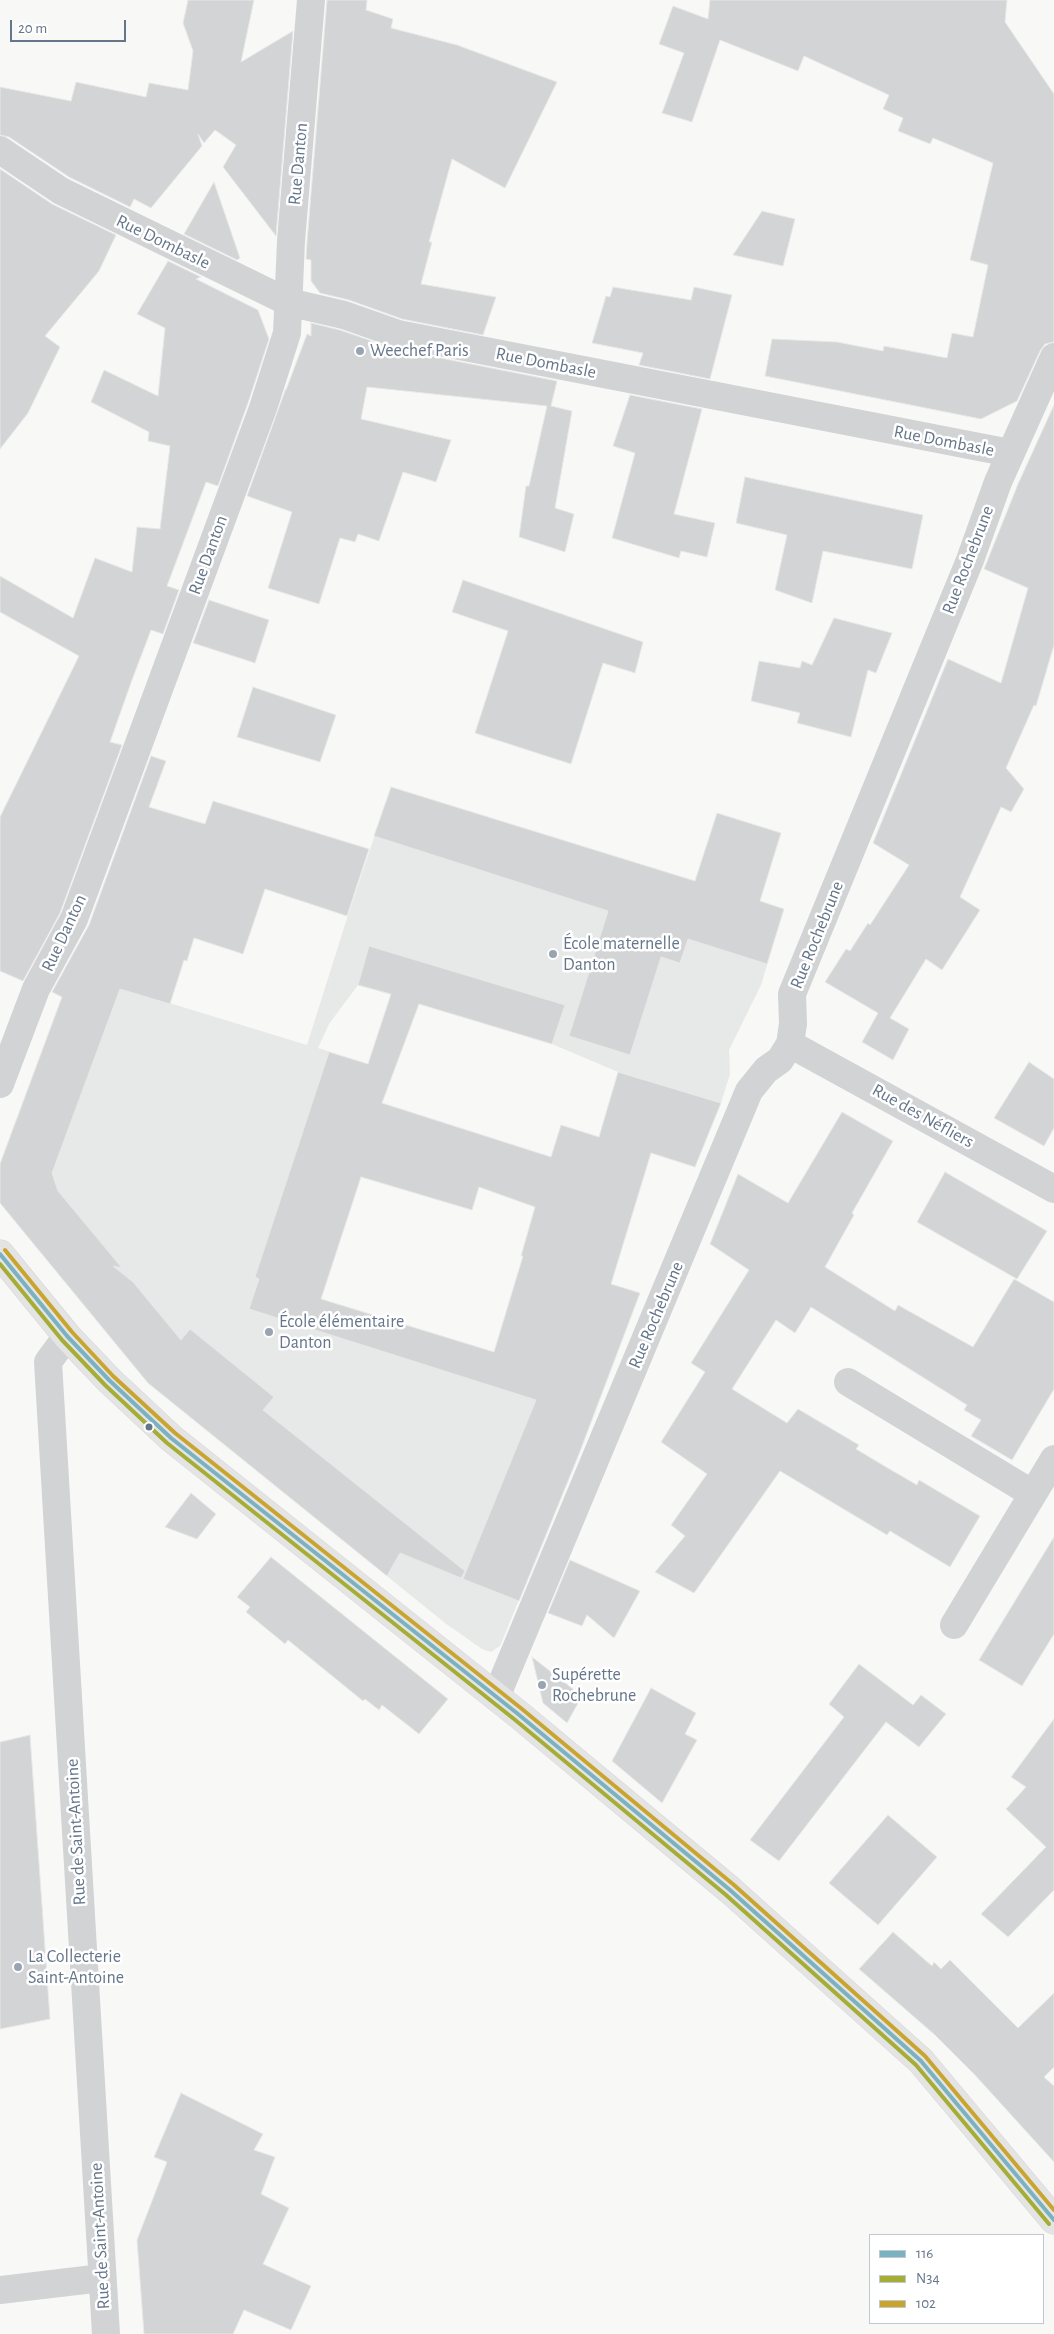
<!DOCTYPE html>
<meta charset="utf-8">
<style>
body{margin:0}
#map{position:relative;width:1054px;height:2334px;overflow:hidden;background:#f8f8f7;font-family:"Alegreya Sans",sans-serif}
canvas{display:block}
.legend{position:absolute;left:869px;top:2234px;width:175px;height:90px;box-sizing:border-box;background:#fff;border:1px solid #c1c8d0;margin:0;padding:6px 9px;list-style:none;font-size:15px;color:#65768a}
.legend li{display:flex;align-items:center;gap:10px;height:25px}
.legend b{width:25px;border:1px solid #c1c8d0}
.scale{position:absolute;left:10px;top:20px;width:116px;height:22px;box-sizing:border-box;border:2px solid #65768a;border-top:0;padding-left:6px;font-size:15px;line-height:18px;white-space:nowrap;color:#65768a;-webkit-text-stroke:4px #fff;paint-order:stroke}
</style>
<div id="map">
<canvas width="1054" height="2334"></canvas>
<ul class="legend">
<li><b style="height:6px;background:#7bb2c1"></b>116</li>
<li><b style="height:6px;background:#a6ad37"></b>N34</li>
<li><b style="height:6px;background:#c9a530"></b>102</li>
</ul>
<div class="scale">20 m</div>
</div>
<script>
const ctx = document.querySelector('canvas').getContext('2d');
ctx.lineJoin = 'round';
function fillPath(path, color) { ctx.fillStyle = color; ctx.fill(path, 'evenodd'); }
const poly = rows => new Path2D(rows.map(r => 'M' + r).join(''));
function trace(path, color, width, dash) { ctx.strokeStyle = color; ctx.lineWidth = width; ctx.lineCap = dash ? 'butt' : 'round'; ctx.setLineDash(dash || []); ctx.stroke(path); }
function drawText(font, color, halo, rows, align = 'center') {
  ctx.font = font + ' "Alegreya Sans",sans-serif'; ctx.lineWidth = 5; ctx.setLineDash([]); ctx.textBaseline = 'middle'; ctx.strokeStyle = halo; ctx.fillStyle = color; for (const [text, x, y, turn = 0] of rows) {
    ctx.save(); ctx.translate(x, y); ctx.rotate((+turn || 0) * Math.PI / 180); ctx.textAlign = isNaN(turn) ? turn : align; if (halo) ctx.strokeText(text, 0, 0); ctx.fillText(text, 0, 0); ctx.restore();
  }
}
fillPath(poly([
 [391,787,784,909,761,985,729,1050,730,1074,721,1103,618,1072,552,1044,358,985,329,1024,318,1048,378,1067,303,1294,604,1386,575,1464,500,1646,491,1652,482,1649,445,1623,148,1383,0,1203,0,1163,71,973,307,1045,348,915]
]), '#e7e8e8');
const building = poly([
 [188,0,254,0,241,62,293,31,276,236,223,167,236,145,215,130,204,143,198,134,202,146,151,208,134,199,130,207,69,177,9,137,0,135,0,87,71,101,76,82,146,97,149,83,188,90,193,51,183,23,188,0],
 [327,0,367,0,366,10,393,19,391,28,457,45,557,82,505,188,452,159,429,242,432,242,421,284,496,297,483,335,402,319,349,300,320,293,311,281,311,260,306,259,307,242,327,0],
 [710,0,1007,0,1005,22,1054,94,1054,342,1045,344,1040,351,1017,401,981,419,765,376,772,339,837,342,883,351,884,346,947,358,952,333,973,337,988,265,970,260,993,163,933,138,930,144,898,131,903,118,883,109,889,95,804,56,798,71,720,40,692,122,662,113,684,53,659,44,673,6,708,19,710,0],
 [0,169,52,204,116,235,99,271,45,336,60,347,28,413,0,449,0,169],
 [214,182,240,258,237,260,184,234,214,182],
 [762,211,795,219,783,266,733,255,762,211],
 [168,261,201,277,196,279,258,310,269,339,248,403,218,486,206,482,167,586,179,590,163,634,151,630,132,680,110,742,122,745,60,913,23,981,0,971,0,817,79,656,0,612,0,576,73,618,95,558,132,572,137,527,160,529,170,446,148,441,149,432,91,402,104,370,158,396,165,328,137,314,168,261],
 [613,287,691,300,694,287,732,295,710,379,639,365,643,353,592,343,606,296,610,297,613,287],
 [311,323,340,330,395,349,557,381,551,406,572,411,555,508,574,514,565,552,519,537,526,486,529,486,547,406,367,387,361,419,451,440,436,482,403,472,379,541,358,534,355,542,340,538,319,604,268,588,292,512,247,496,286,388,286,390,307,334,311,336,311,323],
 [630,395,702,409,674,514,715,523,707,557,681,551,679,558,612,538,635,453,613,446,630,395],
 [1054,405,1054,645,1036,706,1034,705,1006,768,1024,789,1011,812,1001,807,960,897,980,910,942,970,926,959,890,1018,909,1029,893,1060,862,1042,878,1013,825,982,846,949,850,951,868,923,870,925,909,865,873,843,948,659,1001,683,1028,588,984,569,1018,484,1054,405],
 [745,477,923,515,912,569,823,551,812,603,775,590,787,535,736,523,745,477],
 [463,580,643,642,635,673,603,663,571,764,475,733,508,631,452,612,463,580],
 [209,600,269,620,255,663,193,643,209,600],
 [834,618,892,633,876,673,868,670,851,737,797,723,800,713,751,701,759,661,800,668,802,661,812,665,834,618],
 [253,687,336,715,320,762,237,737,253,687],
 [151,756,166,761,149,807,205,824,213,801,369,849,347,916,265,889,243,954,194,938,187,961,184,960,170,1004,120,989,52,1173,58,1191,122,1268,113,1266,133,1282,181,1340,190,1329,274,1397,263,1410,465,1571,461,1578,400,1553,387,1576,148,1383,0,1203,0,1164,62,997,52,992,89,925,151,756],
 [391,787,695,881,717,813,781,833,760,901,784,909,767,964,688,939,680,963,661,957,630,1055,569,1036,608,911,374,836,391,787],
 [369,946,565,1005,552,1044,419,1004,382,1103,551,1157,561,1125,599,1137,618,1072,721,1103,695,1167,651,1153,611,1284,640,1293,579,1454,519,1601,463,1579,536,1400,249,1309,259,1279,255,1277,329,1052,368,1064,391,994,358,985,369,946],
 [361,1177,472,1210,479,1187,535,1207,521,1256,523,1256,494,1352,321,1299,361,1177],
 [1029,1062,1054,1079,1054,1128,1044,1146,994,1118,1029,1062],
 [842,1112,893,1141,852,1213,854,1215,825,1267,895,1311,898,1305,973,1347,1014,1279,1054,1302,1054,1389,1012,1460,971,1436,981,1420,964,1410,967,1405,811,1307,795,1333,776,1320,732,1389,787,1423,798,1409,859,1445,856,1449,886,1467,917,1485,919,1480,980,1516,950,1567,890,1531,887,1535,780,1471,694,1593,655,1572,685,1536,671,1525,707,1474,661,1442,705,1372,691,1363,749,1270,710,1244,738,1174,788,1203,842,1112],
 [945,1172,1047,1231,1017,1279,917,1222,945,1172],
 [191,1493,216,1514,197,1539,165,1527,191,1493],
 [1054,1537,1054,1634,1022,1686,979,1660,1054,1537],
 [271,1557,448,1699,419,1734,382,1705,379,1710,365,1699,363,1701,288,1640,285,1644,246,1612,250,1607,237,1597,271,1557],
 [570,1560,640,1591,614,1638,587,1615,582,1626,548,1613,570,1560],
 [532,1657,582,1696,567,1723,543,1703,532,1657],
 [859,1664,913,1705,921,1695,946,1714,919,1747,886,1722,779,1861,750,1840,844,1717,829,1704,859,1664],
 [651,1688,696,1713,685,1734,697,1740,662,1803,612,1761,651,1688],
 [1054,1719,1054,1890,1008,1937,981,1914,1046,1847,1006,1809,1026,1787,1011,1777,1054,1719],
 [30,1735,50,2019,0,2029,0,1742,30,1735],
 [888,1815,937,1857,878,1925,829,1883,888,1815],
 [893,1932,932,1966,934,1962,941,1969,950,1960,1018,2028,1054,1993,1054,2067,1044,2077,1054,2086,1054,2162,974,2074,935,2035,859,1969,893,1932],
 [181,2093,263,2134,254,2150,275,2157,261,2194,289,2208,263,2264,311,2286,291,2330,244,2310,233,2334,144,2334,137,2240,167,2162,154,2157,181,2093]
]);
fillPath(building, '#d3d4d5');
trace(building, '#e8e8e6', 1);
const major = poly([
 [0,1254,67,1336,109,1380,171,1438,518,1714,730,1890,921,2061,1054,2220]
]);
trace(major, '#d4d5d6', 29);
trace(poly([
 [0,150,61,191,288,302,344,315,398,334,1010,453],
 [790,1044,1054,1189],
 [0,1084,36,989,74,919,263,408,287,333,291,241,311,0],
 [67,1336,48,1362,106,2334],
 [848,1382,1033,1494],
 [954,1625,1054,1459],
 [496,1697,749,1091,766,1070,780,1060,790,1044,793,1024,792,994,970,560,998,482,1054,357],
 [0,2290,102,2278]
]), '#d2d3d4', 28);
trace(major, '#e4e4e5', 28);
trace(poly([
 [0,1254,67,1336,109,1380,171,1438,518,1714,730,1890,921,2061,1054,2220]
]), '#7bb2c1', 4);
trace(poly([
 [0,1264,62,1340,105,1385,167,1443,514,1719,726,1895,916,2065,1049,2224]
]), '#a6ad37', 4);
trace(poly([
 [5,1250,72,1332,113,1376,175,1433,522,1709,734,1885,925,2056,1054,2210]
]), '#c9a530', 4);
for (const [x, y, r, color] of [
 [360,351,5,"#98a4b0"],
 [553,954,5,"#98a4b0"],
 [269,1332,5,"#98a4b0"],
 [149,1427,4.5,"#65768a"],
 [542,1685,5,"#98a4b0"],
 [18,1967,5,"#98a4b0"]
]) { const dot = new Path2D(); dot.arc(x, y, r, 0, 2 * Math.PI); ctx.fillStyle = color; ctx.fill(dot); trace(dot, '#fff', 2); }
drawText('18px', '#65768a', '#fff', [
 ["Rue Danton",298,164,-85],
 ["Rue Dombasle",163,242,26],
 ["Rue Dombasle",546,363,11],
 ["Rue Dombasle",944,441,11],
 ["Rue Danton",208,555,-70],
 ["Rue Rochebrune",968,560,-69],
 ["Rue Danton",64,933,-65],
 ["Rue Rochebrune",817,935,-68],
 ["Rue des Néfliers",923,1116,29],
 ["Rue Rochebrune",656,1315,-67],
 ["Rue de Saint-Antoine",76,1832,-93],
 ["Rue de Saint-Antoine",100,2236,-93]
]);
drawText('18px', '#65768a', '#fff', [
 ["Weechef Paris",370,351],
 ["École maternelle",563,944],
 ["Danton",563,965],
 ["École élémentaire",279,1322],
 ["Danton",279,1343],
 ["Supérette",552,1675],
 ["Rochebrune",552,1696],
 ["La Collecterie",28,1957],
 ["Saint-Antoine",28,1978]
], 'left');
</script>
